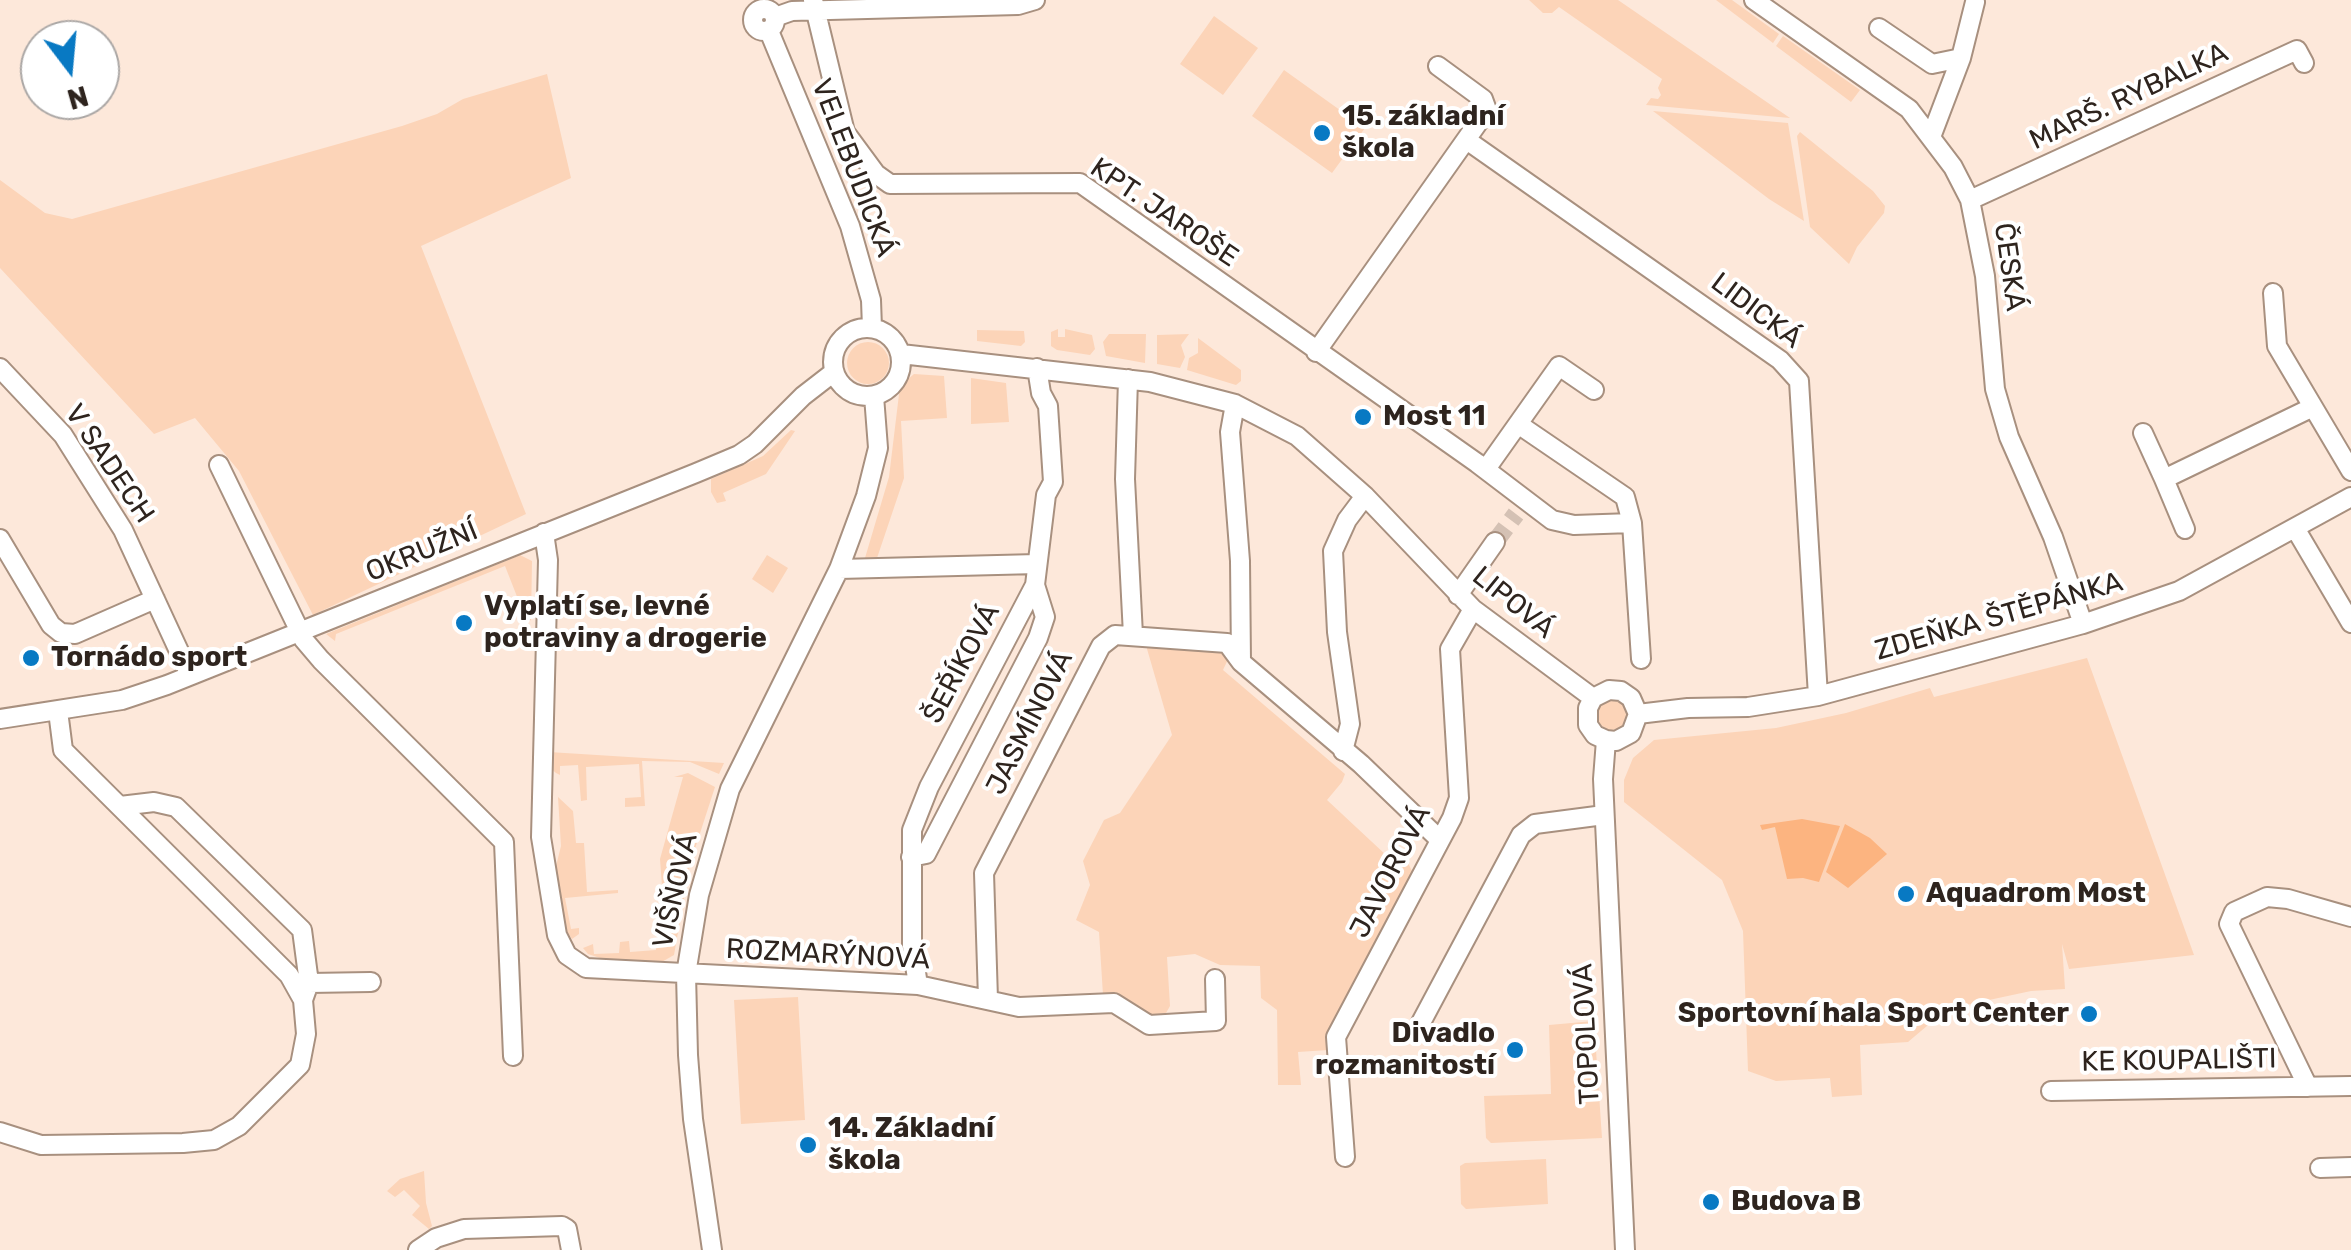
<!DOCTYPE html>
<meta charset="utf-8">
<style>
body{margin:0}
#map{position:relative;width:2351px;height:1250px;overflow:hidden;background:#fde8da;font-family:Rubik,sans-serif}
canvas{display:block}
.north{position:absolute;left:20px;top:20px;width:100px;height:100px;box-sizing:border-box;background:#fff;border:2px solid #aba7a5;border-radius:50%;rotate:164deg;font-size:28px;font-weight:700;line-height:40px;text-align:center;color:#2e241e}
.north::after{content:'';display:block;margin:auto;width:35px;height:45px;background:#0879c3;clip-path:polygon(50% 0,100% 100%,50% 72%,0 100%)}
</style>
<div id="map">
<canvas width="2351" height="1250"></canvas>
<div class="north">N</div>
</div>
<script>
const ctx = document.querySelector('canvas').getContext('2d');
ctx.lineJoin = 'round';
function fillPath(path, color) { ctx.fillStyle = color; ctx.fill(path, 'evenodd'); }
const poly = rows => new Path2D(rows.map(r => 'M' + r).join(''));
function trace(path, color, width, dash) { ctx.strokeStyle = color; ctx.lineWidth = width; ctx.lineCap = dash ? 'butt' : 'round'; ctx.setLineDash(dash || []); ctx.stroke(path); }
function drawText(font, color, halo, rows, align = 'center') {
  ctx.font = font + ' Rubik,sans-serif'; ctx.lineWidth = 8; ctx.setLineDash([]); ctx.textBaseline = 'middle'; ctx.strokeStyle = halo; ctx.fillStyle = color; for (const [text, x, y, turn = 0] of rows) {
    ctx.save(); ctx.translate(x, y); ctx.rotate((+turn || 0) * Math.PI / 180); ctx.textAlign = isNaN(turn) ? turn : align; if (halo) ctx.strokeText(text, 0, 0); ctx.fillText(text, 0, 0); ctx.restore();
  }
}
fillPath(poly([
 [1529,0,1618,0,1790,118,1646,105,1651,98,1658,99,1661,95,1658,88,1662,79,1559,7,1552,13,1543,13],
 [1716,0,1732,0,1779,34,1773,43],
 [1214,16,1258,48,1223,95,1180,64],
 [1783,36,1860,90,1851,102,1776,46],
 [1284,70,1365,128,1332,173,1252,116],
 [547,74,571,178,421,246,526,514,313,615,239,471,195,418,154,434,0,268,0,180,45,213,72,219,402,126,437,114,463,99],
 [1653,111,1788,123,1804,221,1769,199],
 [1800,132,1873,191,1885,206,1884,213,1857,247,1849,264,1810,227,1797,136],
 [1058,329,1058,337,1065,337,1065,329,1092,335,1095,349,1090,355,1057,350,1051,346,1051,332],
 [977,330,1024,331,1025,342,1021,346,977,341],
 [1109,334,1146,334,1145,363,1106,356,1103,342],
 [1189,334,1181,345,1185,357,1180,368,1157,364,1157,335],
 [1198,338,1241,370,1241,381,1236,385,1187,370,1189,358,1198,353],
 '847 363a21 21 0 1 1 42 0a21 21 0 1 1-42 0Z',
 [914,374,944,376,947,418,901,421,904,478,877,558,865,558,889,477,900,386],
 [971,378,1006,383,1009,422,971,424],
 [791,430,795,431,766,474,723,493,726,501,717,503,711,492,711,479,763,456],
 [520,555,532,561,531,620,527,622,505,566,336,634,335,641,326,634],
 [767,555,788,568,773,593,752,579],
 [1145,642,1222,647,1230,655,1223,670,1345,774,1342,782,1327,800,1401,869,1408,863,1412,871,1411,882,1328,1050,1298,1052,1301,1085,1278,1085,1277,1010,1261,998,1260,966,1220,965,1195,954,1167,957,1170,1006,1162,1020,1143,1017,1103,995,1099,932,1076,920,1090,885,1083,861,1104,820,1120,813,1172,735],
 [2087,658,2194,955,2069,969,2062,944,2065,989,2031,991,1947,1009,1908,1042,1860,1045,1862,1095,1832,1097,1830,1078,1776,1081,1748,1071,1743,931,1722,880,1624,802,1624,780,1633,758,1654,740,1776,728,1846,713,1930,688,1934,697],
 '1597 715a15 15 0 1 1 30 0a15 15 0 1 1-30 0Z',
 [549,752,724,763,719,774,690,762,642,761,645,806,625,807,625,798,641,797,639,764,586,767,587,800,581,801,578,765,560,766,560,775,556,773,549,767],
 [688,773,715,787,690,864,674,955,660,963,603,959,588,954,583,948,593,944,594,954,619,953,620,942,629,941,630,952,656,950,656,940,666,940,660,859,683,777,674,777],
 [558,797,573,811,576,843,584,843,587,892,618,890,618,893,565,898,571,929,579,928,579,934,572,939,567,932,565,936,554,874,561,846],
 [798,997,805,1120,741,1124,734,1000],
 [1594,1021,1602,1138,1491,1143,1486,1138,1484,1096,1551,1094,1549,1025],
 [1546,1159,1548,1204,1466,1209,1461,1204,1460,1166,1465,1163],
 [424,1171,426,1203,432,1226,429,1229,412,1215,420,1206,404,1190,395,1197,387,1191,400,1179]
]), '#fcd4b8');
fillPath(poly([
 [1802,819,1840,826,1819,882,1803,878,1787,879,1775,827,1762,830,1760,825],
 [1845,824,1870,838,1887,854,1848,888,1826,872]
]), '#fcb480');
trace(poly([
 [1495,542,1516,514]
]), '#d4c1b4', 18, [18, 9]);
const minor = poly([
 [813,0,845,132,876,174,890,184,1080,183,1477,463,1552,520,1574,525,1632,523,1641,659],
 [1754,0,1909,109,1953,167,1970,200,1985,276,1995,389,2009,437,2053,537,2083,624],
 '753 20a11 11 0 1 1 22 0a11 11 0 1 1-22 0Z',
 [775,17,792,11,1018,5,1035,0],
 [1879,28,1932,64,1961,58],
 [769,31,850,226,871,300,872,328],
 [1931,137,1961,58,1975,2],
 [1468,141,1780,360,1799,381,1818,696],
 [1970,200,2297,50,2304,63],
 [2273,293,2277,346,2351,471],
 '833 362a34 34 0 1 1 68 0a34 34 0 1 1-68 0Z',
 [1316,352,1487,110,1483,99,1438,66],
 [901,354,1150,382,1235,404,1297,436,1365,496,1473,609,1593,698],
 [0,368,63,435,123,530,190,675],
 [1128,379,1125,479,1133,635],
 [1235,404,1230,432,1240,561,1241,661],
 [1518,424,1625,497,1632,523],
 [2143,433,2164,479,2311,408],
 [219,465,304,640,321,660,504,842,513,1056],
 [1486,469,1559,366,1594,390],
 [2164,479,2185,529],
 [2295,528,2351,623],
 [544,533,548,560,541,837,557,935,567,955,586,968,918,985,1019,1007,1114,1003,1149,1025,1216,1021,1215,979],
 [0,539,51,625,61,633,75,634,155,599],
 [839,569,1037,564],
 [1458,595,1495,542],
 [1593,698,1588,708,1588,725,1595,735,1606,740,1616,741,1631,733,1638,714],
 [1593,698,1609,690,1621,691,1631,698,1638,714],
 [1638,714,1688,708,1748,707,1818,696,2083,624,2179,591,2351,497],
 [0,719,122,700,167,685,696,473,739,455,755,444,803,396,834,372],
 [1606,740,1603,779,1625,1250],
 [1343,751,1350,724,1337,632,1333,551,1347,520,1365,496],
 [120,806,154,802,176,807,302,930,309,983,303,1000],
 [911,857,926,854,1038,638,1045,617,1035,585],
 [309,983,371,982],
 [918,985,912,946,912,830,929,787,1035,585,1046,495,1053,482,1048,406,1041,393,1037,368],
 [988,999,984,873,1101,646,1115,635,1227,643,1241,662,1361,764,1439,839],
 [1417,1030,1521,835,1535,824,1604,815],
 [2308,1087,2229,924,2234,912,2267,897,2288,899,2351,917],
 [2051,1091,2351,1086],
 [0,1132,41,1145,183,1143,214,1140,239,1126,300,1065,306,1034,303,1000,289,975,63,750,58,711],
 [1345,1157,1336,1037,1452,818,1459,798,1450,649,1473,609],
 [2320,1168,2351,1167],
 [418,1250,436,1238,464,1229,562,1226,567,1229,571,1250],
 [712,1250,693,1119,688,1055,686,974,699,895,730,789,839,569,866,496,878,448,874,396]
]);
trace(minor, '#a8907f', 22);
trace(minor, '#fff', 18);
for (const [x, y, r, color] of [
 [1322,133,10,"#0879c3"],
 [1363,417,10,"#0879c3"],
 [464,623,10,"#0879c3"],
 [31,658,10,"#0879c3"],
 [1906,894,10,"#0879c3"],
 [2089,1014,10,"#0879c3"],
 [1515,1050,10,"#0879c3"],
 [808,1145,10,"#0879c3"],
 [1711,1202,10,"#0879c3"]
]) { const dot = new Path2D(); dot.arc(x, y, r, 0, 2 * Math.PI); ctx.fillStyle = color; ctx.fill(dot); trace(dot, '#fff', 4); }
drawText('28px', '#2e241e', '#fff', [
 ["MARŠ. RYBALKA",2129,97,-25],
 ["VELEBUDICKÁ",853,168,69],
 ["KPT. JAROŠE",1164,213,34],
 ["ČESKÁ",2009,267,82],
 ["LIDICKÁ",1756,311,37],
 ["V SADECH",109,464,56],
 ["OKRUŽNÍ",422,552,-22],
 ["LIPOVÁ",1513,603,39],
 ["ZDEŇKA ŠTĚPÁNKA",1999,617,-16],
 ["ŠEŘÍKOVÁ",962,664,-62],
 ["JASMÍNOVÁ",1030,723,-63],
 ["JAVOROVÁ",1391,872,-63],
 ["VIŠŇOVÁ",676,891,-77],
 ["ROZMARÝNOVÁ",828,955,3],
 ["TOPOLOVÁ",1587,1034,-93],
 ["KE KOUPALIŠTI",2179,1061,-1]
]);
drawText('bold 28px', '#2e241e', '#fff', [
 ["15. základní",1342,117],
 ["škola",1342,149],
 ["Most 11",1383,417],
 ["Vyplatí se, levné",484,607],
 ["potraviny a drogerie",484,639],
 ["Tornádo sport",51,658],
 ["Aquadrom Most",1926,894],
 ["Sportovní hala Sport Center",2069,1014,"right"],
 ["Divadlo",1495,1034,"right"],
 ["rozmanitostí",1495,1066,"right"],
 ["14. Základní",828,1129],
 ["škola",828,1161],
 ["Budova B",1731,1202]
], 'left');
</script>
